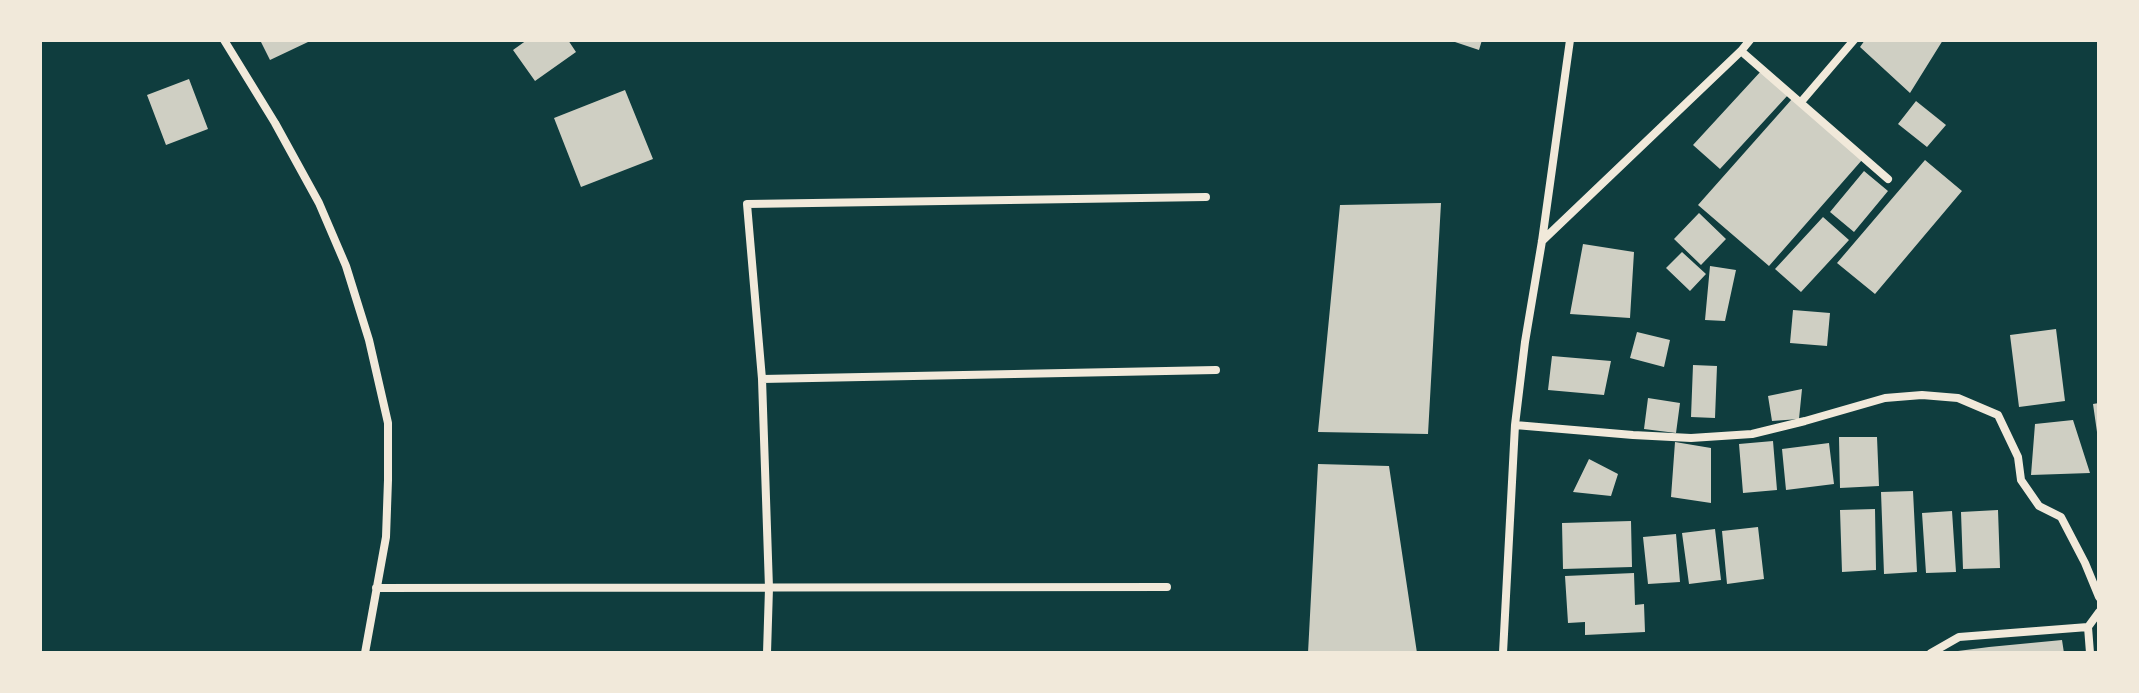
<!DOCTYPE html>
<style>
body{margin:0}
#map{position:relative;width:2139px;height:693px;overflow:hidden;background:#0f3d3e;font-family:"Source Sans 3",sans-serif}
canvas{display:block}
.frame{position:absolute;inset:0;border:42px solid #f1e9da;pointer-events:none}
</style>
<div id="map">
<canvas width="2139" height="693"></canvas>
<div class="frame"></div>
</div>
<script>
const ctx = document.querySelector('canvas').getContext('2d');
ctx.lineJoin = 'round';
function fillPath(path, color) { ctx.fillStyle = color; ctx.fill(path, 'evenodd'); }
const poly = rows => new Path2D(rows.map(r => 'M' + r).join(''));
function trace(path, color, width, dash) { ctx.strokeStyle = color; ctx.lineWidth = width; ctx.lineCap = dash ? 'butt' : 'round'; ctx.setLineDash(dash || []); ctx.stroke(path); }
fillPath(poly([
 [260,40,307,40,308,42,270,60],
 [527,40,568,40,576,52,535,81,513,50],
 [1449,40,1482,40,1479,50],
 [1865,40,1943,40,1910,93,1860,47],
 [1762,70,1788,95,1720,169,1693,145],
 [189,79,208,129,166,145,147,95],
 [625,90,653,159,581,187,554,118],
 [1792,99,1862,160,1769,266,1698,205],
 [1916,101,1946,125,1927,147,1898,124],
 [1925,160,1962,191,1875,294,1837,263],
 [1864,171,1888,191,1854,232,1830,212],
 [1441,203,1428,434,1318,432,1340,205],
 [1699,213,1726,239,1701,265,1674,239],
 [1823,217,1849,240,1801,292,1775,269],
 [1583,244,1634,252,1630,318,1570,314],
 [1682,252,1706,274,1690,291,1666,268],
 [1710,266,1736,270,1725,321,1705,320],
 [1793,310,1830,313,1827,346,1790,343],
 [2056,329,2065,401,2019,407,2010,335],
 [1637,332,1670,340,1664,367,1630,358],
 [1552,356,1611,361,1604,395,1548,390],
 [1693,365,1717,366,1715,418,1691,417],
 [1802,389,1799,419,1772,421,1768,396],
 [1648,398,1680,403,1676,433,1644,429],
 [2099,403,2099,432,2097,432,2093,404],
 [2073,420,2090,473,2031,475,2035,424],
 [1839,437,1877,437,1879,486,1840,488],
 [1773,441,1777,490,1743,493,1739,444],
 [1675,442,1711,448,1711,503,1671,497],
 [1829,443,1834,484,1786,490,1782,449],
 [1589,459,1618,474,1611,496,1573,492],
 [1318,464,1389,466,1417,653,1308,653],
 [1913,491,1917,572,1884,574,1881,492],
 [1875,509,1876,570,1842,572,1840,510],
 [1998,510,2000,568,1963,569,1961,512],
 [1952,511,1956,572,1926,573,1922,513],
 [1631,521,1632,567,1563,569,1562,523],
 [1758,527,1764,579,1727,584,1722,531],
 [1715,529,1721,580,1689,584,1682,533],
 [1676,534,1680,582,1648,584,1643,537],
 [1634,573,1635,605,1644,604,1645,632,1585,635,1585,622,1568,623,1565,576],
 [2062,640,2064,653,1958,653,1958,651,1989,647]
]), '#cfcfc3');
trace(poly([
 [224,40,275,123,319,203,346,266,369,340,388,423,388,480,386,537,365,653],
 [1741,51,1888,179],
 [1801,102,1854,40],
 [1542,241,1741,51,1750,40],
 [762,379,1216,370],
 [1515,425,1633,435,1691,438,1752,434,1805,421,1885,398,1922,395,1958,398,1998,415,2018,457,2021,480,2039,506,2061,517,2085,563,2099,597],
 [376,588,1167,587],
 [767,653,769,588,762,379,747,204,1206,197],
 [1503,653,1515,425,1525,342,1542,241,1570,40],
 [1931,653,1959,637,2088,627],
 [2090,653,2088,627,2099,612]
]), '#f1e9da', 8);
</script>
